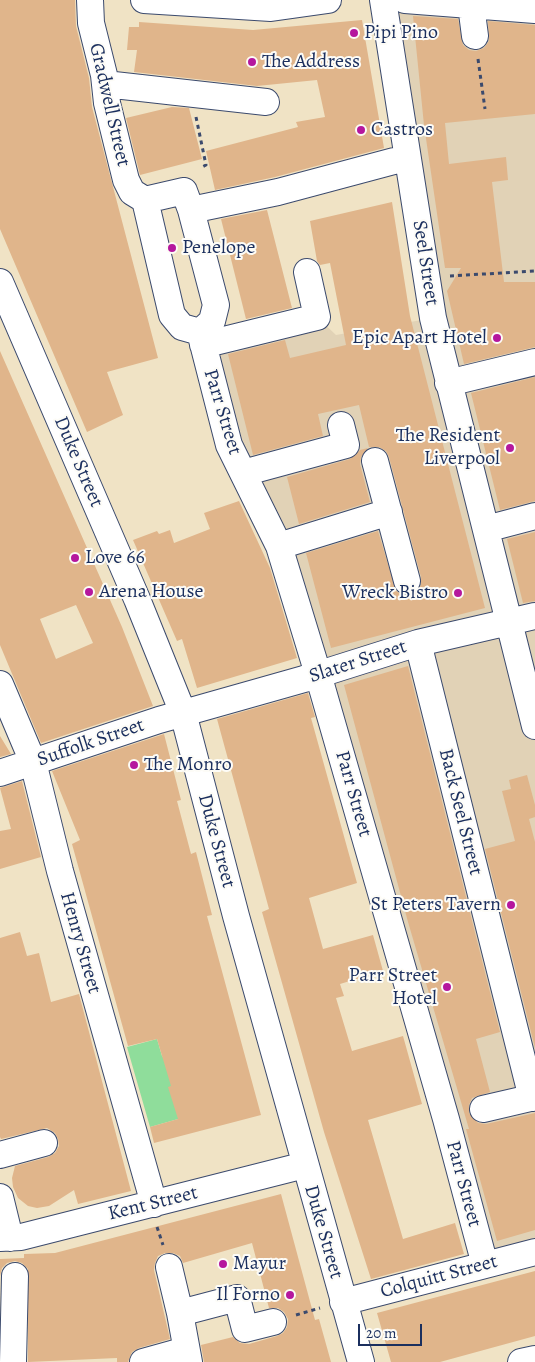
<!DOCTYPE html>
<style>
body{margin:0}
#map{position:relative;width:535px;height:1362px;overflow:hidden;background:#f0e3c5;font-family:Alegreya,serif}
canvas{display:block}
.scale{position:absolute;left:358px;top:1324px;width:64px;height:22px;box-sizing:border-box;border:2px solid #1b2f5e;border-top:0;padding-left:6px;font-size:15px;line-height:18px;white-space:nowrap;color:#1b2f5e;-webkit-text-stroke:4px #fdfcf7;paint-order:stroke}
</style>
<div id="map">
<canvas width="535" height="1362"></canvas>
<div class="scale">20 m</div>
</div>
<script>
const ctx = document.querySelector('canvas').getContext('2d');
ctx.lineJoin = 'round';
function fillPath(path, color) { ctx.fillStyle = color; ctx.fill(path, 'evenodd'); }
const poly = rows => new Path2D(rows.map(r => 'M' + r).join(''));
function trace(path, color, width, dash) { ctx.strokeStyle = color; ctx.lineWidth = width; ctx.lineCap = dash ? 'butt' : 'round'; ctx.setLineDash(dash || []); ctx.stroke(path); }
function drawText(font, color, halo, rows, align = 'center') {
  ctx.font = font + ' Alegreya,serif'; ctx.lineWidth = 4; ctx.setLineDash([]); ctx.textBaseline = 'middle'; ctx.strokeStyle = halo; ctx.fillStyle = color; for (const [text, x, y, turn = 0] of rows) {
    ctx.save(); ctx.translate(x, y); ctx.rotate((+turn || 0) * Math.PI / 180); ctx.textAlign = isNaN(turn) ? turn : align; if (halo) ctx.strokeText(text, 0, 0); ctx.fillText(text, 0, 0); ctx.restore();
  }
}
fillPath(poly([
 [383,0,535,10,535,1252,485,1265,318,674,203,345,317,317,336,335,433,318]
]), '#e1d2b6');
fillPath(poly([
 [157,1039,162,1056,217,1108,150,1127,127,1047]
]), '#8fdd9b');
fillPath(poly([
 [0,0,75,0,76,26,89,78,92,107,158,358,107,372,123,415,87,432,0,229],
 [413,16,458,19,463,45,469,50,476,51,484,48,489,41,488,21,535,25,535,114,445,123,449,164,506,157,508,180,492,182,504,282,535,282,535,347,464,364,447,291,461,268,445,268,424,125],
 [362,20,384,148,275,177,215,190,206,151,298,127,296,122,325,117,317,80,257,86,134,72,137,50,127,50,129,27,139,27,139,22,253,30],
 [172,107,189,108,202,159,140,175,126,118],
 [392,202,410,316,485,608,331,648,306,553,378,531,396,591,403,595,410,596,417,592,421,585,421,577,389,457,386,451,379,447,369,447,359,405,318,414,323,436,253,455,228,354,285,340,290,358,346,345,330,263,320,265,317,261,310,221],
 [267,210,292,308,246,319,221,219],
 [0,351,122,627,153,706,41,743,0,645],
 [76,605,93,643,56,659,40,619],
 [535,377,535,501,500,510,471,393],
 [368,448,361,457,360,464,370,502,299,524,287,477,350,459,360,450],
 [239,501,270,568,297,658,197,688,182,639,177,641,133,540,157,531,159,534,170,530,174,543,210,529,204,513],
 [535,532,535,601,523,603,507,539],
 [408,666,500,1032,476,1039,490,1092,472,1098,469,1105,469,1113,478,1123,486,1124,535,1113,535,1230,497,1241,466,1129,469,1129,408,922,344,685],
 [308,693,315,717,311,718,357,883,309,898,323,949,373,935,383,971,340,984,344,996,336,998,352,1051,403,1036,422,1104,368,1120,403,1239,455,1223,464,1254,371,1279,324,1132,262,912,269,909,217,719],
 [164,734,181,800,177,801,191,854,196,852,212,915,207,916,261,1115,154,1143,150,1127,178,1119,168,1087,171,1086,157,1039,128,1046,72,844,80,840,52,771],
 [0,736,11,754,0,757],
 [527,775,535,805,535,817,529,819,535,842,535,1048,485,849,515,841,502,791,511,789,509,780],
 [22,781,41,857,0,869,0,831,11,829,0,788],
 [20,932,27,956,39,953,51,1002,79,994,131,1191,78,1204,74,1190,49,1206,37,1208,28,1206,18,1198,13,1187,12,1178,15,1166,48,1157,55,1153,59,1146,58,1139,55,1133,47,1128,1,1139,0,1137,0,938],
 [281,1194,315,1320,319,1319,331,1362,204,1362,201,1345,233,1337,240,1343,249,1344,277,1336,283,1333,287,1327,288,1319,284,1312,278,1308,269,1308,252,1243,183,1263,180,1256,173,1253,165,1253,158,1256,155,1263,154,1270,170,1339,139,1348,132,1352,128,1362,117,1362,117,1358,28,1362,28,1269,22,1263,15,1261,7,1263,2,1268,0,1276,0,1259,24,1258,24,1254,55,1253],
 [535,1271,535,1336,440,1362,391,1362,377,1313]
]), '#e0b58b');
const minor = poly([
 [90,0,91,23,104,75,107,103,126,180,132,192,145,200],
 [144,0,271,8,328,0],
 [383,0,433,318,535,726],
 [405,0,535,10],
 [471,5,475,36],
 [105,84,266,102],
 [184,191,191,210,216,305,212,321,200,332,182,327,172,315,145,200,184,191],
 [191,210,278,192,394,161],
 [0,282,137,599,183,713,236,916,361,1362],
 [200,332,229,445,279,546,318,674,446,1119,485,1265],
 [203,345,317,317,307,272],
 [448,383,535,362],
 [375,461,407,581],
 [243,473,346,445,341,425],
 [486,529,535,516],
 [279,546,389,512],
 [418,643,532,1098],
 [0,684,33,762,60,871,154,1204],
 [0,773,159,720,304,679,418,643,535,616],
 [483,1109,535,1097],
 [0,1155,44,1143],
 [0,1197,10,1238],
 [0,1238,21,1237,305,1165],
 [169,1267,180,1313],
 [343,1302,535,1252],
 [13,1362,15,1276],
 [143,1362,186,1350],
 [189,1362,180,1313,237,1298,245,1329,273,1322],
 [521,1362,535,1359]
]);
trace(minor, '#3b4a6d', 28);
trace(poly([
 [478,59,485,109],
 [196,117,206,165,200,168],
 [450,276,535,271],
 [157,1227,163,1245],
 [296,1315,320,1308]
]), '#3b4a6d', 3, [4, 4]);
trace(minor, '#fff', 26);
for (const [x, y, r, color] of [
 [354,33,5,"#b5179e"],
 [252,62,5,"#b5179e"],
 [361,130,5,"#b5179e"],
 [172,248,5,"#b5179e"],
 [497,338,5,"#b5179e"],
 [510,448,5,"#b5179e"],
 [75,558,5,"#b5179e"],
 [89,592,5,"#b5179e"],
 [458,593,5,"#b5179e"],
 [134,765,5,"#b5179e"],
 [511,905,5,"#b5179e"],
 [447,987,5,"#b5179e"],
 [223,1264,5,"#b5179e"],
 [290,1295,5,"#b5179e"]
]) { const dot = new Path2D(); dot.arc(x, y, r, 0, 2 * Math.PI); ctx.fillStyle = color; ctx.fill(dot); trace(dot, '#fdfcf7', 2); }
drawText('20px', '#1b2f5e', '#fdfcf7', [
 ["Pipi Pino",364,33],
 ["The Address",262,62],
 ["Castros",371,130],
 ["Penelope",182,248],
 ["Epic Apart Hotel",487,338,"right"],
 ["The Resident",500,436,"right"],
 ["Liverpool",500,459,"right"],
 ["Love 66",85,558],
 ["Arena House",99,592],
 ["Wreck Bistro",448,593,"right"],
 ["The Monro",144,765],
 ["St Peters Tavern",501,905,"right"],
 ["Parr Street",437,976,"right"],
 ["Hotel",437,999,"right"],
 ["Mayur",233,1264],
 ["Il Forno",280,1295,"right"]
], 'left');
drawText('20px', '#1b2f5e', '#fdfcf7', [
 ["Gradwell Street",109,105,77],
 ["Seel Street",425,263,81],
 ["Parr Street",222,412,73],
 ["Duke Street",78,462,67],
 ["Slater Street",358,662,-18],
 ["Suffolk Street",91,743,-19],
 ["Parr Street",353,794,74],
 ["Back Seel Street",460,812,76],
 ["Duke Street",216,841,75],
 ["Henry Street",80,943,74],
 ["Parr Street",463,1184,75],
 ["Kent Street",153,1204,-14],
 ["Duke Street",323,1232,74],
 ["Colquitt Street",439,1277,-15]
]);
</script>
